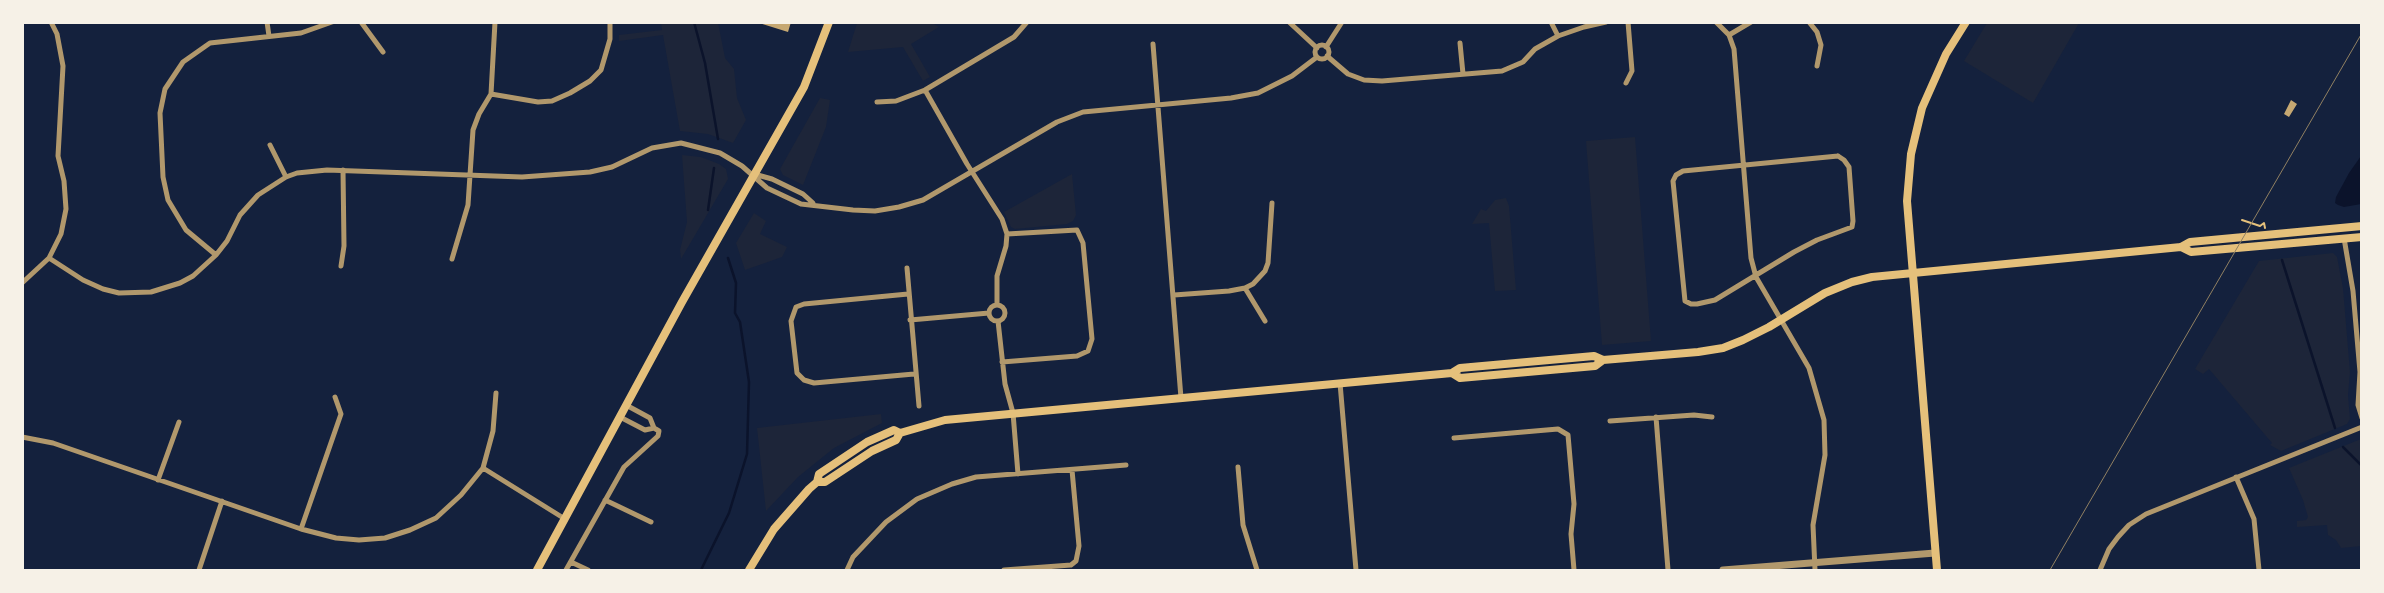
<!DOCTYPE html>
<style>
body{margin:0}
#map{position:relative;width:2384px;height:593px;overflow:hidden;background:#14213d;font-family:"IBM Plex Sans",sans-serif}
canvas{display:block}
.frame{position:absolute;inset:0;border:24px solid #f6f1e7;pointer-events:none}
</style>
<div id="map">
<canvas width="2384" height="593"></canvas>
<div class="frame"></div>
</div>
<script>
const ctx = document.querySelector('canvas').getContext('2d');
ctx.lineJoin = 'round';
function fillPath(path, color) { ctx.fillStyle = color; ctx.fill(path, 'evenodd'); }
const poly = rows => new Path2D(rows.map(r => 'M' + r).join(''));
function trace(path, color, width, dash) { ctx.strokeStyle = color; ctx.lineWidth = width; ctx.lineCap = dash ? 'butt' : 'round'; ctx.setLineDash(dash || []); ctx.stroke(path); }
fillPath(poly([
 [661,23,718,23,725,58,734,69,737,98,746,120,733,143,708,134,680,131,663,35,619,41,619,35,662,30],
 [932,23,939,27,911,44,930,77,923,81,903,47,848,52,857,23],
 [1987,23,2079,23,2033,103,1964,61],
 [820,98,830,100,826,127,803,185,783,175,780,169],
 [1635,137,1651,341,1602,345,1586,141],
 [682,155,701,157,719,164,726,169,728,179,681,259,680,250,687,222],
 [1072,174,1076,215,1073,221,1067,224,1015,229,1011,227,1004,212],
 [1506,198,1509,206,1516,290,1495,291,1489,223,1472,224,1481,209,1486,211,1495,200],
 [754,213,766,221,760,234,787,247,782,257,745,270,736,243],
 [2333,253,2337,257,2343,288,2350,372,2348,395,2350,419,2347,424,2281,451,2270,445,2272,443,2209,369,2203,374,2195,369,2259,261],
 [881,414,882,423,834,448,798,477,766,511,757,428],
 [2361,439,2361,546,2341,548,2336,540,2328,535,2327,525,2297,527,2297,521,2306,520,2308,517,2303,500,2289,468]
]), '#1d2539');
fillPath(poly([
 [2361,156,2361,204,2344,207,2338,205,2335,203,2336,197,2349,173]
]), '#0b132b');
trace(poly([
 [694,22,705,63,718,139],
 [708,210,714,168],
 [2282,260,2335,428],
 [2343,447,2362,466],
 [701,570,729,513,747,454,749,382,740,322,735,313,736,283,728,258]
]), '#0b132b', 2.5);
fillPath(poly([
 [756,22,791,22,788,32],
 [2291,100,2297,104,2289,117,2284,114]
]), '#c6a872');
trace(poly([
 [2242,220,2260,226,2264,223,2265,228]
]), '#e5c07b', 2);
trace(poly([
 [267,22,269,36],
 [361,22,383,52],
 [1289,22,1317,48],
 [1551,22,1558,36],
 [1716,22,1729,35,1734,49,1751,258,1756,277,1809,368,1824,420,1825,455,1813,525,1815,570],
 [1809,22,1817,32,1821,45,1817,66],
 [1729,35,1751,22],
 [1460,43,1463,74],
 [1153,44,1181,398],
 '1315 52a7 7 0 1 1 14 0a7 7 0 1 1-14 0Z',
 [1326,47,1342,22],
 [1327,56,1348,74,1364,80,1382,81,1502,71,1523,62,1535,49,1558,36,1584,27,1606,22],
 [1626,83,1632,71,1628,22],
 [925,90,967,164,1002,219,1007,234,1006,246,997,276,997,305],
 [491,94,538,102,552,101,570,93,590,81,601,70,610,39,610,22],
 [877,102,896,101,925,90,1014,37,1027,22],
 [270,145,286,177],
 [1838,156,1844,160,1849,167,1853,221,1852,227,1817,240,1794,252,1715,300,1697,304,1691,304,1685,301,1673,181,1676,175,1683,171,1838,156],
 [754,174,772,179,803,194,813,203],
 [2344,238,2353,291,2360,372,2358,405,2362,418],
 [216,255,186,230,168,200,163,177,160,113,165,89,183,62,210,43,301,33,332,22],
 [49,258,83,280,103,289,119,293,151,292,180,283,193,276,216,255,227,241,240,215,258,195,286,177,297,173,327,170,522,177,590,172,612,167,652,148,681,143,720,153,742,166,767,188,801,204,853,210,875,211,899,207,923,200,1057,122,1083,112,1231,98,1258,93,1292,76,1317,57],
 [452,259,468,205,473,130,479,114,491,94,495,22],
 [341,266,344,246,343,170],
 [907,268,919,406],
 [22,283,49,258,61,234,66,209,64,181,58,156,63,66,57,34,51,22],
 [1245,288,1265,321],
 [908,294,804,304,796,307,791,321,797,373,804,380,814,383,914,374],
 [1174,295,1229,291,1245,288,1253,284,1265,271,1268,263,1272,203],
 '989 313a8 8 0 1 1 16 0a8 8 0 1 1-16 0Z',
 [910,320,989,313],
 [998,321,1005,384,1013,413,1018,474],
 [1002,362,1077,356,1088,351,1092,339,1083,243,1077,230,1007,234],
 [1340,383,1356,570],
 [620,417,645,430,654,428],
 [1656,417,1668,570],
 [1610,421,1694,415,1712,417],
 [22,437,53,443,301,529,336,538,359,540,385,538,410,530,436,518,461,495,483,468,493,431,496,393],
 [1454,438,1558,429,1568,435,1574,504,1571,534,1574,570],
 [1238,467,1243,525,1257,570],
 [483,468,565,519],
 [2236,477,2254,519,2259,570],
 [158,480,179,422],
 [605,500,651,522],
 [301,529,341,414,335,397],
 [571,562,588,570],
 [199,570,222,501],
 [566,570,624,467,658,436,659,431,654,428,650,418,626,405],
 [847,570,853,557,886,522,917,499,952,484,976,477,1126,465],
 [1004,570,1071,565,1076,561,1079,546,1072,470],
 [2100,570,2109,549,2118,537,2129,525,2146,514,2362,427]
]), '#b1986c', 5);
trace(poly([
 [1723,570,1935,553]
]), '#b1986c', 7);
trace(poly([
 [2181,247,2191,252,2362,237],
 [1452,373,1460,378,1595,366,1603,360],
 [817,482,819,474,867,442,894,430,900,433,945,420,1452,373,1460,368,1594,356,1603,360,1698,352,1723,348,1743,340,1769,327,1825,293,1852,282,1872,277,2181,247,2190,242,2362,226],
 [537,570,682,302,804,87,829,22],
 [749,570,774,529,809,489,817,482,825,482,872,451,896,440,900,433],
 [1937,570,1907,201,1911,154,1922,108,1946,54,1966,22]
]), '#e5c07b', 8);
trace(poly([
 [2050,570,2362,33]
]), '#918062', 1);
</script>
